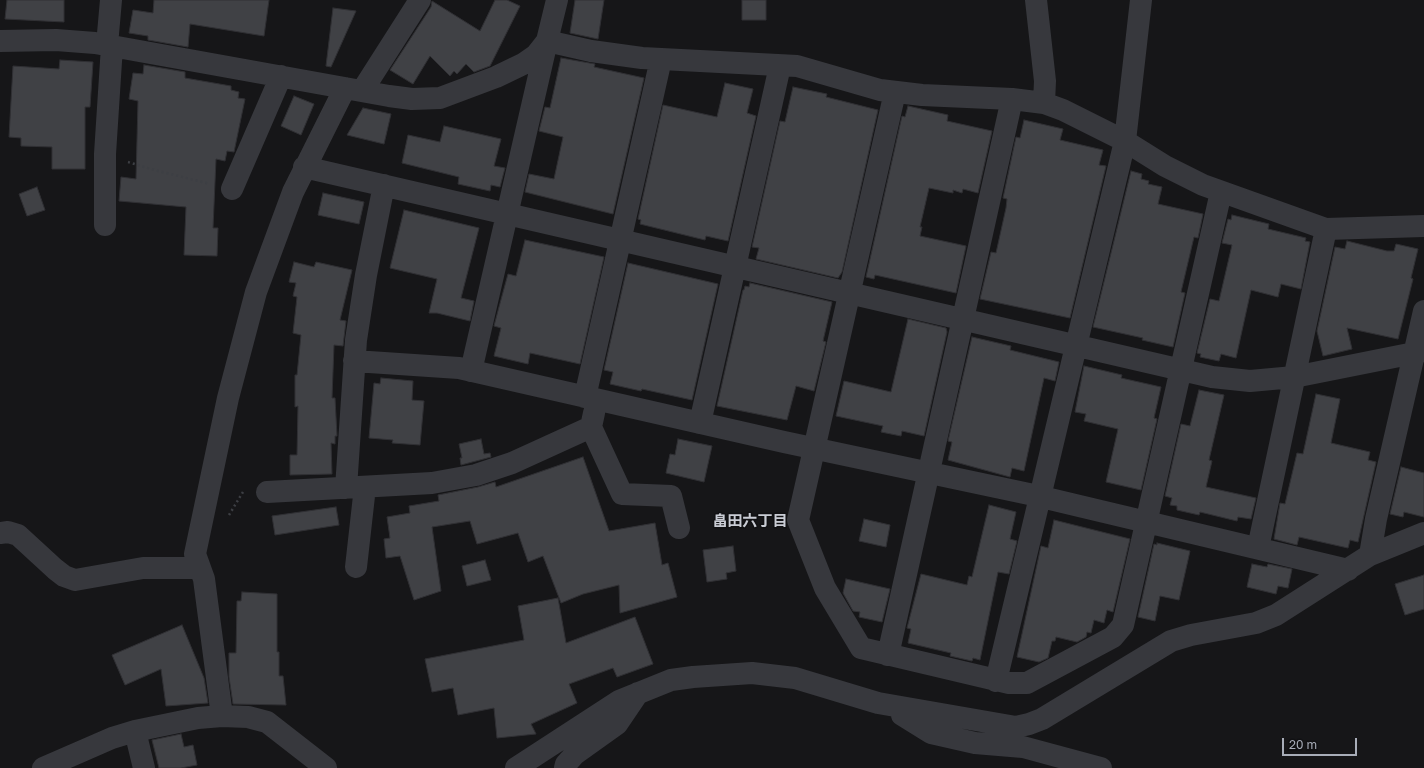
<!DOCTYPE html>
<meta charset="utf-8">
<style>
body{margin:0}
#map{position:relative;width:1424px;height:768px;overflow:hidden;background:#161618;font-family:"Golos Text",sans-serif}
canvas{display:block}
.scale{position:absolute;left:1282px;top:738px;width:75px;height:18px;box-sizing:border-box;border:2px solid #a8adb8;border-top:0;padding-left:5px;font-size:12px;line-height:14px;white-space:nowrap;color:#a8adb8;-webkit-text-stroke:3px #111113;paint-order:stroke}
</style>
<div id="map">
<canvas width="1424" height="768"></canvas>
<div class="scale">20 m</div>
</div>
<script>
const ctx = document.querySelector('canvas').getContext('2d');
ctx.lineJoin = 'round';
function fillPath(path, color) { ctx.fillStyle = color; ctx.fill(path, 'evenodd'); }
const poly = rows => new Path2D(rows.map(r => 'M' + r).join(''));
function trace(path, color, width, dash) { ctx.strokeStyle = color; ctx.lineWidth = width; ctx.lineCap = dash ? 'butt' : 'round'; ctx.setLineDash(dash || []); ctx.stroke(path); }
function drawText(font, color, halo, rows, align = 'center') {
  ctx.font = font + ' "Golos Text","Noto Sans JP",sans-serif'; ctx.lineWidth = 3; ctx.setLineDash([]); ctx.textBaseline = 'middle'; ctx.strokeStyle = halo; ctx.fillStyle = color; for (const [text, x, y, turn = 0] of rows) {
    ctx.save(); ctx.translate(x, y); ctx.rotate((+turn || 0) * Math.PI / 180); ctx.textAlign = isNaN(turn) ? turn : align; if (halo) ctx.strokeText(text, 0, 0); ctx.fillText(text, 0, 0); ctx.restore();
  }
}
const building = poly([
 [7,0,64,0,64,22,5,19,7,0],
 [154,0,269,0,264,36,190,24,188,47,148,40,148,36,129,33,133,10,153,13,154,0],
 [495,0,507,0,520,6,490,66,474,72,466,64,457,74,454,71,450,76,430,56,413,84,390,70,431,7,432,1,480,31,495,0],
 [575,0,604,0,598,39,570,33,575,0],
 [742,0,766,0,766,20,742,20,742,0],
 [333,8,356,11,331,67,326,66,333,8],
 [561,58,595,64,594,67,644,78,613,214,525,192,529,174,554,179,563,137,539,131,545,107,550,108,561,58],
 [60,60,93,62,90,107,85,107,85,169,52,169,52,147,21,146,21,138,9,137,13,66,59,69,60,60],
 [144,65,185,72,185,78,231,86,231,90,239,92,238,98,245,99,234,152,227,151,225,161,216,159,213,228,218,228,217,256,184,255,186,207,119,201,121,177,136,179,138,101,129,99,133,73,143,74,144,65],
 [725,83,753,89,747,113,756,116,728,241,706,236,705,240,640,224,641,220,638,219,663,105,717,117,725,83],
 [793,87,827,94,826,97,878,110,842,272,838,278,756,259,759,248,752,247,780,121,785,122,793,87],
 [294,96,314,104,301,135,281,126,294,96],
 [908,106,948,115,947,121,992,131,978,193,963,189,962,193,953,190,953,193,929,188,920,227,922,227,920,236,966,246,956,293,875,275,874,279,866,277,902,116,905,117,908,106],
 [363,108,391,114,384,144,347,135,363,108],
 [1024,120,1063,129,1060,140,1103,150,1099,165,1106,166,1070,318,980,299,991,252,996,253,1006,208,1007,199,1003,198,1016,137,1020,138,1024,120],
 [444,126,501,139,494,166,505,168,500,187,491,185,490,191,458,184,459,177,402,163,408,135,440,142,444,126],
 [1131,171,1142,174,1141,179,1149,181,1148,184,1162,187,1158,204,1203,214,1198,238,1194,237,1181,292,1185,293,1173,347,1142,340,1143,338,1093,327,1131,171],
 [37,187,45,210,27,216,19,194,37,187],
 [323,193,364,202,359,224,318,215,323,193],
 [404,210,479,228,461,298,474,301,470,321,437,313,429,313,437,279,390,268,404,210],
 [1232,215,1269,224,1268,229,1306,238,1305,241,1310,242,1301,289,1281,284,1278,297,1251,290,1236,358,1221,354,1219,361,1200,357,1201,354,1197,353,1210,299,1219,301,1232,245,1222,243,1228,219,1231,220,1232,215],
 [525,240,604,257,580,364,530,353,528,364,494,356,501,328,494,326,499,307,508,274,516,276,525,240],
 [1347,241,1387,251,1394,251,1396,244,1418,249,1411,278,1413,279,1398,339,1347,328,1352,349,1323,356,1317,331,1335,247,1345,249,1347,241],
 [294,262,314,267,316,262,352,270,340,320,346,321,343,346,334,345,332,398,335,398,337,436,335,436,335,444,331,443,332,474,290,475,290,455,297,455,298,406,295,407,295,375,297,375,301,335,293,333,297,297,293,296,296,283,289,282,294,262],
 [628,263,718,284,692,400,642,389,641,391,610,384,613,372,604,370,628,263],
 [750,283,832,302,823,341,826,342,814,391,796,386,787,420,717,406,743,290,744,290,745,286,749,287,750,283],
 [908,319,946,328,947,332,924,436,902,431,901,436,881,432,883,426,836,416,844,381,891,392,908,319],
 [972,337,1011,346,1010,350,1059,362,1055,381,1044,378,1024,471,1012,468,1010,477,948,460,952,442,948,441,972,337],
 [1084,366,1122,375,1121,378,1161,387,1154,418,1157,419,1141,490,1106,482,1118,429,1084,421,1086,414,1075,412,1084,366],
 [381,378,413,381,412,400,424,401,420,445,392,443,393,440,369,438,374,383,380,384,381,378],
 [1199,390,1224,395,1209,460,1212,461,1206,487,1256,498,1251,519,1238,517,1237,521,1200,512,1199,515,1177,510,1177,506,1170,505,1172,498,1165,496,1181,424,1190,426,1199,390],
 [1316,394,1340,399,1331,443,1370,452,1368,460,1376,462,1358,542,1350,540,1348,548,1299,537,1297,545,1274,539,1280,503,1285,504,1297,453,1303,454,1316,394],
 [481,439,484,454,490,453,491,457,461,465,460,458,462,458,459,444,481,439],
 [678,439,712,446,704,482,666,473,670,454,675,455,678,439],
 [583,457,609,531,655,523,662,565,668,563,677,597,620,613,619,585,583,594,561,603,543,556,528,562,518,533,477,544,470,521,432,527,441,591,414,600,400,556,386,558,384,539,390,538,387,517,410,513,409,506,439,501,438,495,478,487,495,482,496,487,583,457],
 [1401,467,1424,473,1424,517,1404,512,1403,517,1390,514,1401,467],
 [989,505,1016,512,1010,539,1017,541,1009,574,998,572,980,660,973,658,972,661,950,656,951,653,908,643,911,629,907,628,921,574,967,585,969,576,972,577,989,505],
 [336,507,339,525,275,535,272,516,336,507],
 [864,519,890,525,886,547,859,541,864,519],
 [1054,520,1130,539,1113,612,1107,610,1104,623,1094,620,1091,633,1087,632,1086,637,1077,642,1056,637,1055,641,1052,641,1048,658,1039,662,1017,657,1041,546,1048,548,1054,520],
 [1157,543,1190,551,1179,600,1160,596,1155,621,1138,617,1154,544,1157,545,1157,543],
 [733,546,736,571,726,573,727,579,707,582,703,550,733,546],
 [485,560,491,580,467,586,462,566,485,560],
 [1252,564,1267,567,1268,564,1292,569,1288,588,1278,586,1276,594,1247,587,1252,564],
 [1424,575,1424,609,1405,615,1395,584,1424,575],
 [846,579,890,589,882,622,859,617,860,612,853,611,843,593,846,579],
 [242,592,277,594,277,652,279,652,279,676,283,676,286,705,233,704,229,677,229,653,236,653,237,601,241,601,242,592],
 [558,598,566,643,635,617,653,664,617,677,613,668,569,684,577,703,531,724,536,734,497,738,494,708,458,715,453,688,432,692,425,659,524,640,518,606,558,598],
 [182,625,204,678,208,703,166,706,161,669,125,685,112,655,182,625],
 [181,734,184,747,193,745,197,765,181,768,159,768,152,740,181,734]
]);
fillPath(building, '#404145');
trace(building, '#303034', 1);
trace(poly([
 [128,162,151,169,210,184],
 [229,515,243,492]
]), '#3d3f44', 2.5, [2, 3]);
trace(poly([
 [1036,0,1045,81,1044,103],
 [0,41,56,40,95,43,389,96,412,99,440,98,496,77,523,64,536,55,547,41,557,0],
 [107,45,111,0],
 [362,91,420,0],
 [895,92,798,520,825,588,861,648,1009,683,1027,683,1113,637,1123,625,1221,192],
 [304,167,1212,377,1250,381,1294,377,1424,351],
 [232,189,281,76],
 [105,225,105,154,112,46],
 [354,361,459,368,784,442,1029,494,1348,570],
 [471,371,547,41,591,51,642,58,797,66,880,90,922,95,1012,99,1044,103,1063,110,1125,141,1165,166,1203,185,1326,229,1424,226],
 [585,397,661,59],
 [594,413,591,427,622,494,671,496,679,528],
 [700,423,780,66],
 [346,488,356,340,366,275,384,185],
 [267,492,432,483,476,475,512,463,591,427],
 [0,533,8,532,18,535,55,569,64,576,75,580,143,568,200,568],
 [1258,548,1326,229],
 [1370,555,1376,519,1424,311],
 [356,567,365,487],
 [888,655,1012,99],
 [996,681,1125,141,1141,0],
 [902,715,931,733,975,743,1023,747,1101,768],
 [222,716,204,579,195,554,228,398,256,292,293,192,345,88],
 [135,731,144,768],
 [43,768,112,738,135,731,198,718,222,716,248,717,267,722,326,768],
 [516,768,619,701,671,680,693,677,752,673,795,678,878,703,1016,727,1029,724,1042,719,1171,641,1191,635,1256,623,1276,615,1370,555,1424,533],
 [565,768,566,764,575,754,617,724,638,693]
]), '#37383d', 22);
drawText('bold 15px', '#c9ccd4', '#111113', [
 ["畠田六丁目",750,521]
]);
</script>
